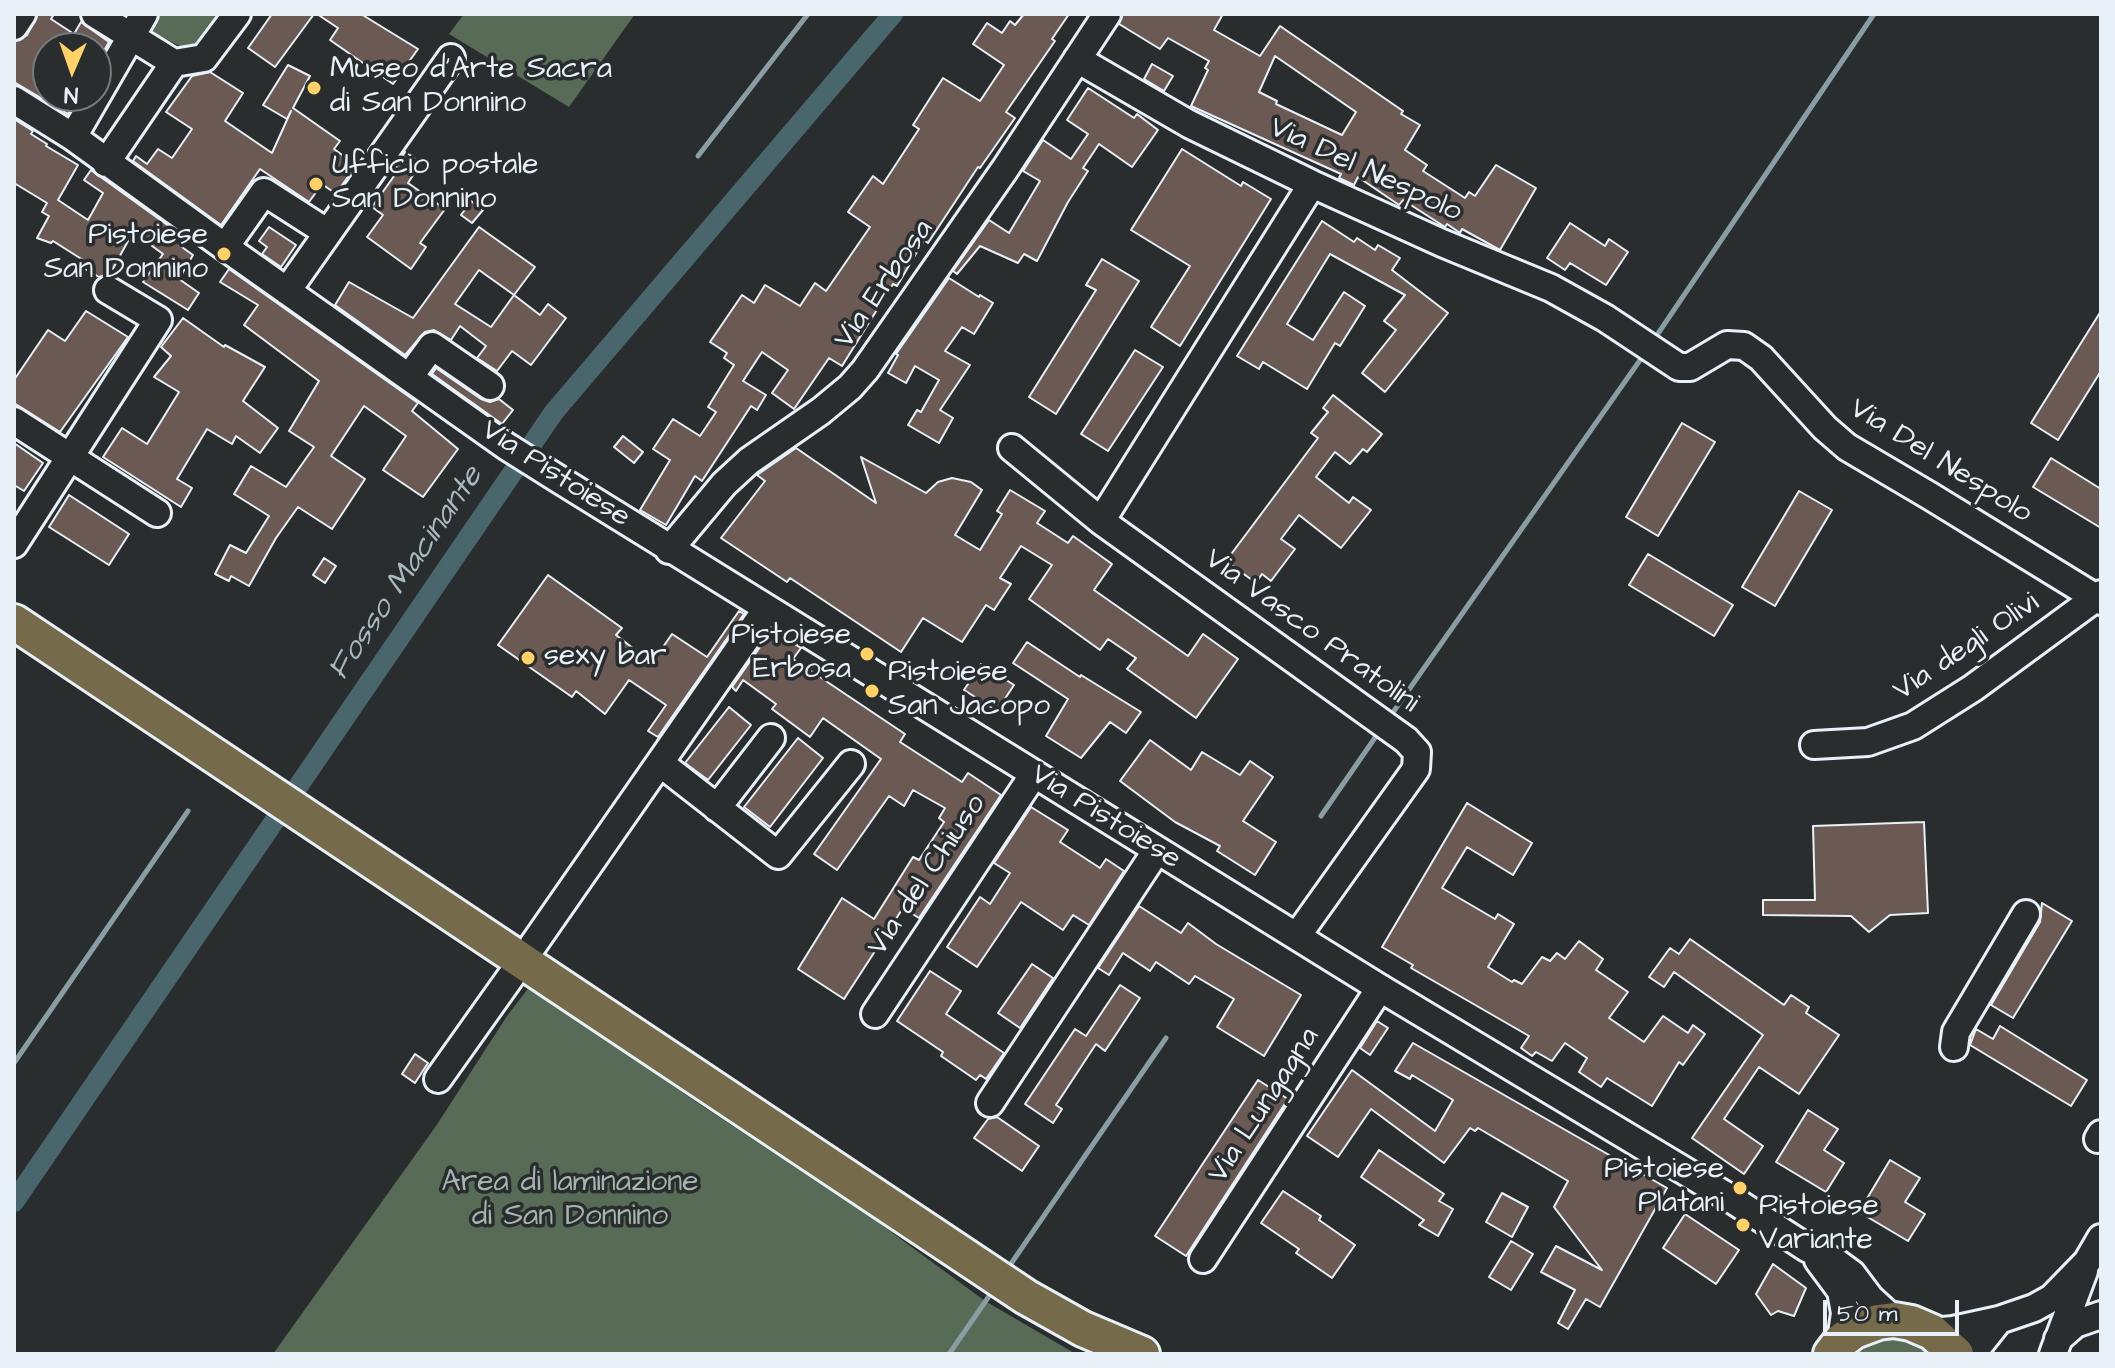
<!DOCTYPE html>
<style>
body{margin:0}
#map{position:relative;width:2115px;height:1368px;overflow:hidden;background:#2a2d2e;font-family:"Architects Daughter",sans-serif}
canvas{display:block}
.frame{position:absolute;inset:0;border:16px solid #e8f1f8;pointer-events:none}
.north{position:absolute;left:32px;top:32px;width:80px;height:80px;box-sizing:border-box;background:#2a2d2e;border:2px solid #767b7f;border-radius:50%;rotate:182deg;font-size:22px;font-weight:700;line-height:32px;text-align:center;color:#e8f1f8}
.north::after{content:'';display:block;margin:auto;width:28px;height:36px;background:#ffd166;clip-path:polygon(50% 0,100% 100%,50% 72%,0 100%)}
.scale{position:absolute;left:1823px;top:1300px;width:136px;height:36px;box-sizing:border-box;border:4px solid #e8f1f8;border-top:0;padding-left:10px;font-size:24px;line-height:28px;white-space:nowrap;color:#e8f1f8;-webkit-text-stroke:6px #2a2d2e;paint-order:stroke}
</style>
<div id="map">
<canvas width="2115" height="1368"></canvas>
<div class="frame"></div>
<div class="north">N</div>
<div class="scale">50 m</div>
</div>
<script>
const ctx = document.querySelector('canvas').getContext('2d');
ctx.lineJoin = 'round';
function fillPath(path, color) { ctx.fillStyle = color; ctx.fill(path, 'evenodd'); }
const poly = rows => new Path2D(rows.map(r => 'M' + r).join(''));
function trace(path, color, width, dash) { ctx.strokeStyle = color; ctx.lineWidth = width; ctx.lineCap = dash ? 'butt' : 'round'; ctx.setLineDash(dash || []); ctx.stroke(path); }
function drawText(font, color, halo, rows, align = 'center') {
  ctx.font = font + ' "Architects Daughter",sans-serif'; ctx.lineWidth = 7; ctx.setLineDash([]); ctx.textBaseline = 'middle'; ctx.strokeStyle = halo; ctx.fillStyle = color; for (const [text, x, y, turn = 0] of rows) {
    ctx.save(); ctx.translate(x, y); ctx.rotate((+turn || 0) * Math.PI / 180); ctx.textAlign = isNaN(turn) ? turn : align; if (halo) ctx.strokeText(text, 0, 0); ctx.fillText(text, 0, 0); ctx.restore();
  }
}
fillPath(poly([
 [149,14,223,14,198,55,141,27],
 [464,14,635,14,569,107,449,34],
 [530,986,692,1099,875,1220,985,1301,1076,1354,273,1354,436,1126,507,1016],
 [1893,1337,1913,1340,1935,1354,1853,1354,1874,1340]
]), '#576b56');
trace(poly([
 [698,156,808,14],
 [1653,341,1874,14],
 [1389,718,1645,353],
 [1321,816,1381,729],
 [14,1063,188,811],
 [1006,1271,1166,1038],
 [949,1354,994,1289]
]), '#889ea3', 5);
trace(poly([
 [14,1202,554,412,893,14]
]), '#48666b', 20);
const building = poly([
 [38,14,54,14,51,19,74,34,81,22,109,42,96,65,96,48,48,48,48,96,78,96,68,114,14,82,14,42,27,35,38,14],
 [272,14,314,14,275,67,248,48,272,14],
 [317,14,361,14,418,49,393,84,330,40,338,28,317,14],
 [1024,14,1069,14,1052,39,1055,41,1006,112,1015,118,980,168,978,167,928,243,924,240,897,286,893,284,842,366,829,358,794,409,772,393,788,370,762,352,743,381,766,395,757,410,751,406,702,481,695,476,666,525,640,510,670,460,653,449,673,419,700,436,716,412,708,407,734,365,724,358,727,353,710,342,742,295,754,303,765,285,800,306,815,283,826,291,870,227,848,212,873,176,883,184,919,129,913,125,943,78,980,101,1004,65,973,44,987,23,1002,33,1010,21,1015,25,1024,14],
 [1123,14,1223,14,1214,30,1260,56,1280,26,1403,111,1401,114,1420,125,1405,150,1427,165,1423,171,1465,198,1469,192,1475,196,1496,165,1536,188,1500,250,1462,229,1460,233,1447,224,1445,227,1403,200,1399,205,1358,177,1354,185,1339,178,1341,174,1191,106,1208,70,1205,68,1209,61,1168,38,1160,49,1119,24,1123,14],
 [1275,56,1356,112,1342,135,1276,104,1277,101,1259,92,1275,56],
 [1152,64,1173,76,1164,91,1144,79,1152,64],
 [288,65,310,76,293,108,340,141,334,149,356,165,336,194,322,184,309,202,260,169,221,225,133,161,136,156,147,164,158,149,172,158,192,129,166,112,192,76,210,72,243,93,225,121,272,153,291,111,287,119,263,105,288,65],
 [1088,88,1134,118,1137,114,1158,130,1132,167,1099,144,1083,168,1088,171,1068,202,1037,261,1024,254,1018,263,980,246,957,274,953,271,989,220,1009,233,1040,181,1023,171,1043,140,1071,159,1088,134,1067,120,1088,88],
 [14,119,33,131,31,134,47,144,46,146,78,165,58,200,88,220,103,193,84,180,91,170,184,237,179,245,193,255,179,279,199,293,188,310,143,282,163,254,133,232,110,274,99,277,80,266,83,260,53,241,51,243,37,238,49,216,42,212,47,203,14,183,14,119],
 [1182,149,1241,186,1243,182,1271,199,1180,346,1151,327,1190,266,1131,230,1182,149],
 [405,152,421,163,408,183,445,209,420,243,426,247,411,269,367,237,383,215,372,207,399,169,395,166,405,152],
 [471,201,483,210,472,223,461,215,471,201],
 [1322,221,1354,242,1357,238,1375,250,1378,245,1400,258,1392,270,1448,313,1385,392,1362,373,1396,330,1384,321,1405,295,1330,254,1287,324,1313,340,1344,292,1365,306,1340,346,1335,343,1307,389,1263,362,1259,369,1237,356,1322,221],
 [1570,223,1605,246,1609,239,1628,252,1606,285,1570,263,1565,270,1547,258,1570,223],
 [269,227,296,245,281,267,262,254,267,247,259,241,269,227],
 [479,227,535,267,514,295,479,270,455,304,491,327,514,295,540,315,548,304,566,318,531,365,512,351,497,371,477,358,486,346,460,326,451,340,434,330,425,332,405,355,335,305,349,282,413,318,479,227],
 [1102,259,1139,281,1056,414,1029,397,1096,290,1086,285,1102,259],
 [229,269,418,403,412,411,458,449,423,497,383,470,406,436,364,406,331,456,365,479,332,529,298,507,276,538,249,586,231,576,229,581,215,574,230,545,246,553,269,516,234,494,251,466,286,487,314,447,289,431,319,381,244,325,258,305,220,282,229,269],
 [949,278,979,297,980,295,993,303,974,334,962,327,945,351,970,365,940,410,953,418,939,443,908,425,917,410,921,412,939,380,915,366,906,383,888,373,898,355,896,354,949,278],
 [86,311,128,337,60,432,14,403,14,380,48,330,65,341,86,311],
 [2101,311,2101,371,2058,440,2031,423,2101,311],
 [183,318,224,347,225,345,265,367,243,401,278,428,260,453,236,436,232,444,207,429,177,479,192,488,181,507,103,457,122,428,147,444,179,392,154,377,171,356,161,347,183,318],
 [1135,350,1163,367,1108,451,1081,434,1135,350],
 [436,368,481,399,490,402,499,399,513,410,502,424,432,374,436,368],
 [1333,395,1382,434,1367,452,1363,449,1350,464,1335,452,1316,477,1349,503,1353,497,1371,510,1341,548,1299,515,1281,539,1295,549,1271,581,1262,574,1256,583,1226,561,1318,438,1311,433,1328,412,1323,408,1333,395],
 [1682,423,1715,442,1658,536,1626,517,1682,423],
 [623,436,643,452,634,463,614,447,623,436],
 [14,443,43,463,24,491,14,485,14,443],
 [796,448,876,503,861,457,926,493,938,482,952,478,971,482,982,490,955,535,980,550,1002,514,997,511,1010,490,1045,511,1037,523,1068,543,1073,536,1112,564,1094,590,1188,656,1203,634,1238,659,1196,718,1127,669,1136,658,1108,639,1100,650,1029,599,1052,565,1021,546,1000,578,1011,584,994,610,986,605,962,642,923,618,901,652,790,578,787,582,721,538,765,481,757,475,796,448],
 [2051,458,2101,489,2101,528,2033,487,2051,458],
 [1799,491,1832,510,1775,606,1742,587,1799,491],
 [69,495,129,534,109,565,49,527,69,495],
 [1648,554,1733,605,1714,636,1629,585,1648,554],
 [324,558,336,566,325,583,313,575,324,558],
 [548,575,622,628,616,635,652,663,672,634,707,657,739,611,744,614,658,737,648,731,666,705,629,680,605,714,576,691,572,697,498,645,548,575],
 [772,630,801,648,793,659,905,734,900,742,962,782,968,773,1001,795,919,918,903,908,844,999,798,969,842,898,874,919,913,857,919,860,944,822,939,818,945,808,913,790,904,806,889,796,837,870,814,854,881,759,823,718,810,737,772,709,776,704,743,680,736,691,732,687,772,630],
 [1027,642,1080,677,1081,675,1141,712,1126,733,1110,722,1081,758,1046,736,1068,699,1013,663,1027,642],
 [981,664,1014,685,997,711,964,690,981,664],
 [729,707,751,725,708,780,685,763,729,707],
 [798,738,823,758,770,827,744,807,798,738],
 [1150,740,1191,770,1202,752,1240,775,1250,761,1273,777,1243,821,1276,842,1255,875,1217,851,1220,846,1175,822,1120,781,1150,740],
 [1467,803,1532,843,1513,875,1467,847,1442,888,1495,919,1498,914,1514,924,1488,967,1512,982,1514,980,1522,984,1542,957,1550,961,1557,953,1565,959,1579,941,1603,959,1596,970,1628,992,1609,1018,1644,1042,1663,1016,1688,1033,1693,1025,1705,1034,1683,1065,1679,1062,1652,1106,1607,1078,1601,1087,1579,1072,1587,1058,1565,1043,1552,1061,1536,1052,1532,1056,1521,1048,1529,1036,1411,968,1413,965,1382,947,1467,803],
 [1031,807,1068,830,1060,842,1100,868,1106,859,1124,871,1089,925,1073,915,1063,930,1021,902,977,967,947,947,980,897,990,904,1010,873,994,863,1031,807],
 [1924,822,1928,913,1890,915,1869,932,1851,916,1763,915,1763,900,1815,900,1813,826,1924,822],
 [2042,903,2072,921,2013,1018,1991,1005,2040,922,2042,903],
 [1139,906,1181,933,1188,923,1216,944,1301,995,1264,1056,1217,1027,1234,999,1195,976,1189,984,1156,962,1150,971,1123,953,1109,975,1098,968,1139,906],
 [1690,939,1784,1005,1791,995,1809,1007,1806,1013,1839,1035,1799,1094,1759,1067,1724,1119,1763,1146,1744,1174,1692,1138,1763,1035,1674,972,1664,987,1649,977,1670,948,1679,954,1690,939],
 [1032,964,1053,978,1020,1028,998,1013,1032,964],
 [930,971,961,991,946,1014,1004,1053,986,1079,980,1075,976,1080,941,1056,943,1052,897,1021,930,971],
 [1120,985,1140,998,1105,1051,1096,1044,1056,1105,1062,1109,1053,1123,1025,1104,1075,1029,1086,1036,1120,985],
 [1377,1021,1388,1028,1370,1055,1360,1048,1377,1021],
 [2000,1026,2087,1080,2071,1106,1970,1045,1976,1029,1993,1039,2000,1026],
 [1413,1043,1667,1188,1600,1307,1586,1299,1568,1329,1558,1323,1575,1290,1541,1272,1556,1246,1602,1270,1554,1207,1568,1181,1478,1128,1475,1131,1470,1128,1444,1163,1371,1109,1338,1157,1307,1136,1352,1070,1435,1131,1453,1100,1412,1075,1410,1079,1395,1071,1413,1043],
 [415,1054,428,1063,415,1083,402,1074,415,1054],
 [1258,1080,1288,1099,1186,1256,1155,1236,1258,1080],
 [1808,1110,1838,1129,1824,1150,1844,1163,1826,1192,1776,1162,1808,1110],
 [997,1117,1039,1146,1022,1171,974,1138,988,1119,997,1117],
 [1379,1150,1444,1194,1439,1201,1453,1209,1438,1236,1419,1225,1424,1220,1361,1177,1379,1150],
 [1890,1160,1920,1178,1905,1202,1925,1214,1908,1241,1859,1212,1890,1160],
 [1283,1191,1321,1216,1319,1220,1355,1245,1332,1278,1296,1253,1299,1249,1261,1223,1283,1191],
 [1502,1193,1528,1207,1512,1237,1486,1222,1502,1193],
 [1685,1214,1739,1250,1716,1284,1663,1248,1685,1214],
 [1511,1241,1533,1254,1511,1290,1489,1277,1511,1241],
 [1773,1264,1806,1288,1794,1316,1778,1311,1771,1315,1756,1294,1773,1264]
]);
fillPath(building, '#6b5a53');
trace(building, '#e8f1f8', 2);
const minor = poly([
 [95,14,174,63,204,58,237,14],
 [14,26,22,14],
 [1077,59,1189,124,1312,184,1442,243,1551,288,1605,318,1679,367,1690,367,1727,345,1744,346,1761,358,1825,428,1847,447,1930,496,2101,601],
 [14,100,73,137,225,247,506,446,560,480,1380,988,1733,1200,1807,1248,1837,1263,1852,1274,1870,1298,1894,1320],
 [73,137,144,14],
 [106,163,174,63],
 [225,247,264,192,328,233],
 [287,291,451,58],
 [410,376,432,346,490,386],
 [14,421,157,513],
 [1012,448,1101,521],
 [14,544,158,320,108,290],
 [669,550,724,484,749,461,821,411,850,387,865,370,1005,169,1107,14],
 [1814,745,1868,742,1913,726,1973,688,2101,594],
 [660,763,778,855,851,764],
 [717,808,771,738],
 [1297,936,1416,769,1417,752,1406,740,1101,521,1312,184],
 [533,945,766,610],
 [875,1014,1034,774],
 [1954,1047,1956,1032,2026,914],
 [438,1079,514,972],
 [990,1103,1157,850],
 [2098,1139,2101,1134],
 [1203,1259,1380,988],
 [1818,1260,1841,1291,1845,1313,1841,1341],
 [1932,1332,1953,1330,1999,1320,2034,1308,2052,1298,2087,1262,2101,1238],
 [2058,1339,2075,1324,2101,1315],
 [1972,1354,1999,1320],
 [2053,1354,2084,1271]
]);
const major = poly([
 [14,622,1026,1297,1083,1329,1142,1354],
 [1831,1354,1841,1341,1854,1331,1878,1322,1894,1320,1911,1323,1932,1332,1956,1354]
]);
trace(minor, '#e8f1f8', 32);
trace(major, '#e8f1f8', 40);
trace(minor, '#2a2d2e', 26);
trace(major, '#756b4b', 34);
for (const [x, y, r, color] of [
 [314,88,8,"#ffd166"],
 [316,184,8,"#ffd166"],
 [224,254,8,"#ffd166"],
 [867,654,8,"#ffd166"],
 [528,658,8,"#ffd166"],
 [872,691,8,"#ffd166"],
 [1740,1188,8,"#ffd166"],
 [1743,1225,8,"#ffd166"]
]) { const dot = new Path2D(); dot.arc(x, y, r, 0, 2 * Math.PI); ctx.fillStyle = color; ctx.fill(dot); trace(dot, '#2a2d2e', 3); }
drawText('30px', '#e8f1f8', '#2a2d2e', [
 ["Museo d'Arte Sacra",330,71],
 ["di San Donnino",330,105],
 ["Ufficio postale",332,167],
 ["San Donnino",332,201],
 ["Pistoiese",208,237,"right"],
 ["San Donnino",208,271,"right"],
 ["Pistoiese",851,637,"right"],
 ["Erbosa",851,671,"right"],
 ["sexy bar",544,658],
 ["Pistoiese",888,674],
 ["San Jacopo",888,708],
 ["Pistoiese",1724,1171,"right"],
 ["Platani",1724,1205,"right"],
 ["Pistoiese",1759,1208],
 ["Variante",1759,1242]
], 'left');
drawText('30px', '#e8f1f8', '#2a2d2e', [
 ["Via Del Nespolo",1365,171,25],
 ["Via Erbosa",885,285,-55],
 ["Via Del Nespolo",1940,462,32],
 ["Via Pistoiese",555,475,33],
 ["Via Vasco Pratolini",1311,632,36],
 ["Via degli Olivi",1967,648,-34],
 ["Via Pistoiese",1105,818,32],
 ["Via del Chiuso",928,876,-56],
 ["Via Lungagna",1265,1106,-57]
]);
drawText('30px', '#a7b5af', '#2a2d2e', [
 ["Area di laminazione",570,1184],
 ["di San Donnino",570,1218]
]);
drawText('italic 32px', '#a8b9c0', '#2a2d2e', [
 ["Fosso Macinante",407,574,-56]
]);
</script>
